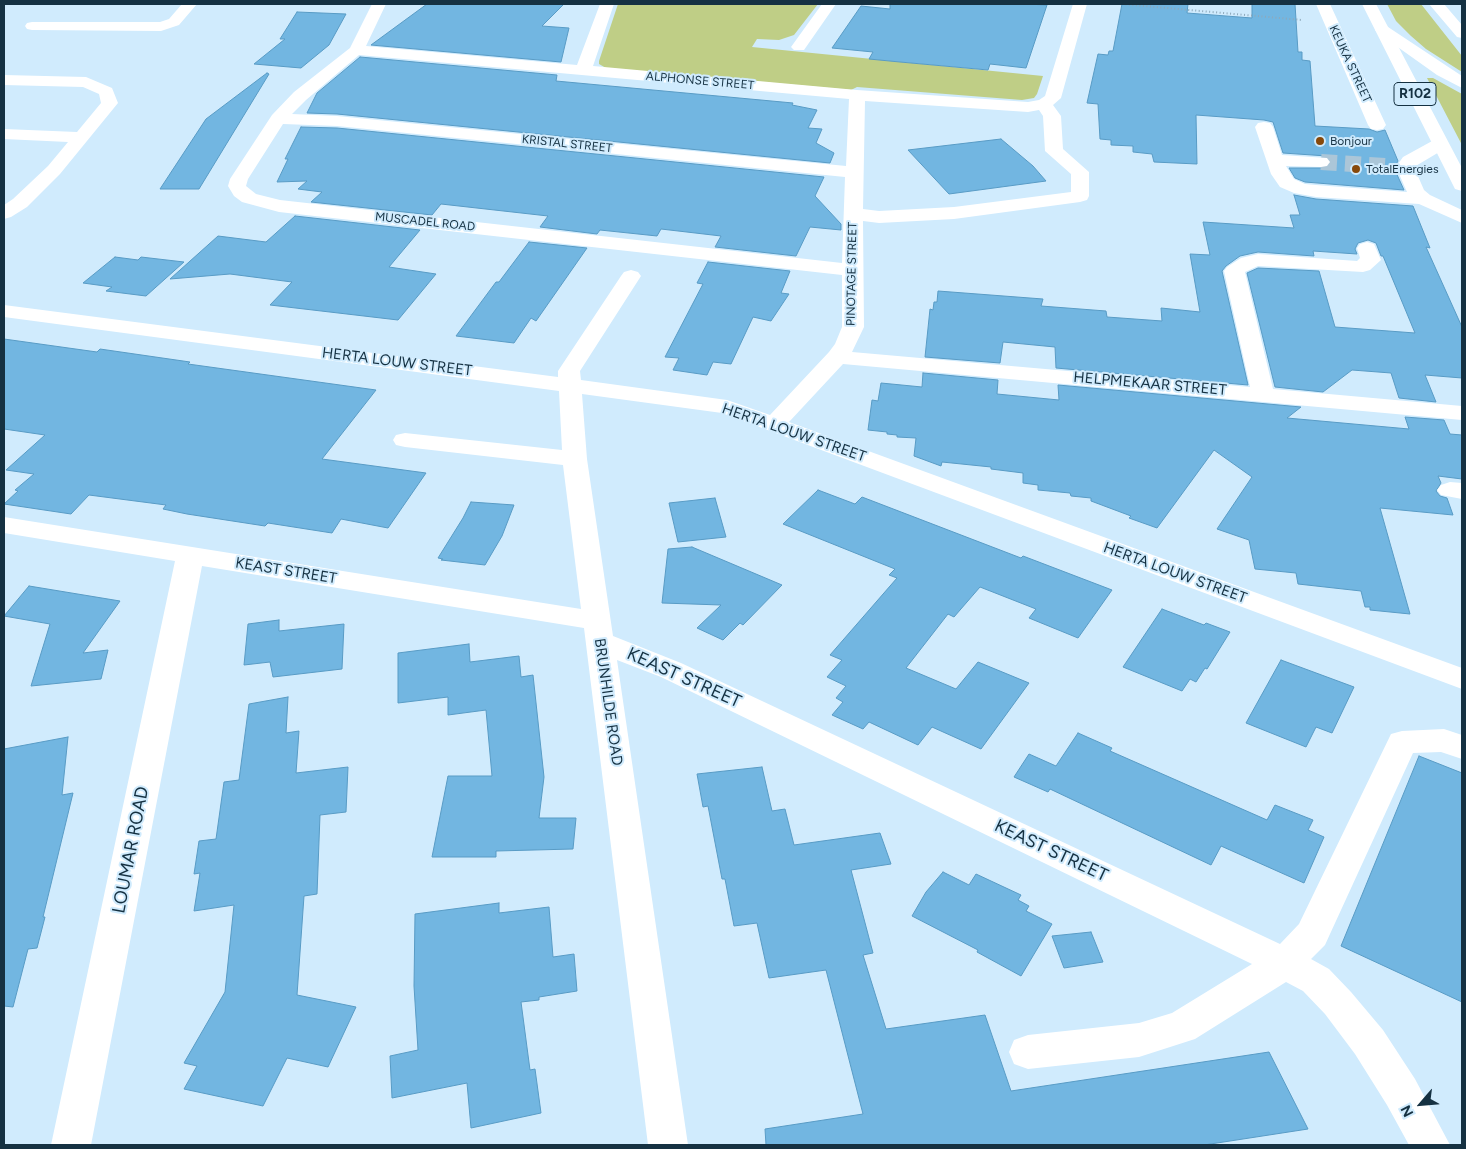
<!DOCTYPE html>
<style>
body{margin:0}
#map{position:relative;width:1466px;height:1149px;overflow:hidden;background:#d0ebfd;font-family:Figtree,sans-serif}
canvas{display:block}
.frame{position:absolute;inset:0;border:5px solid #153142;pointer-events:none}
.north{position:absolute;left:1396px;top:1079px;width:50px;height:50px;-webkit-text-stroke:4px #d0ebfd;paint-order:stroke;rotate:243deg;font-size:14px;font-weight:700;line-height:20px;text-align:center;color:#153142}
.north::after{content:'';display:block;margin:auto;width:18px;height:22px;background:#153142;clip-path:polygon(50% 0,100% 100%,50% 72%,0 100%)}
</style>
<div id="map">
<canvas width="1466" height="1149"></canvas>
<div class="frame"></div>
<div class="north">N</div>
</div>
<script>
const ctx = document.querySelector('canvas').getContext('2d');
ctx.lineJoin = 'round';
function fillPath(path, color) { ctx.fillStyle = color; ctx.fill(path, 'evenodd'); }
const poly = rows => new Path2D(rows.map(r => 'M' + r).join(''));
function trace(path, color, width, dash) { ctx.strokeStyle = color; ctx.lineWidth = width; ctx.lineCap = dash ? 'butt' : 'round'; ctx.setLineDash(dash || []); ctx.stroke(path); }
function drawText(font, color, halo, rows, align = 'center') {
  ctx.font = font + ' Figtree,sans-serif'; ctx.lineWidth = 4; ctx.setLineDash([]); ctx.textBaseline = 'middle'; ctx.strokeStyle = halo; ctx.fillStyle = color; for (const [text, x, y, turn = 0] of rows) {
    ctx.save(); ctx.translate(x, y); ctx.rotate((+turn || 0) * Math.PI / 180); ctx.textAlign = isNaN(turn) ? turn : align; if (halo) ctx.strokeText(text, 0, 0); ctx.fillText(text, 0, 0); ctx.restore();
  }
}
fillPath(poly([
 [618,4,818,4,794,35,779,40,757,39,752,47,1043,76,1037,94,1034,98,1022,100,857,87,851,90,606,68,599,64,599,61],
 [1387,4,1421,4,1462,56,1462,72,1426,49,1411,36,1396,21],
 [1427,78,1433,78,1462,94,1462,145]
]), '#bfce86');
const building = poly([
 [427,4,564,4,542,26,569,28,561,62,371,45,427,4],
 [890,4,1026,4,1047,5,1026,68,990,64,988,70,900,62,869,59,873,52,832,48,861,6,890,9,890,4],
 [1122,4,1188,4,1187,13,1252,18,1252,4,1295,4,1298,52,1302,52,1302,60,1310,61,1315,126,1369,129,1377,132,1385,130,1398,161,1394,168,1404,190,1305,182,1295,178,1289,168,1327,168,1332,161,1327,156,1283,153,1273,122,1264,120,1196,115,1197,164,1154,162,1152,154,1133,152,1133,146,1111,145,1111,140,1100,139,1098,104,1087,103,1098,54,1108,55,1109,51,1113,51,1122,4],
 [297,12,346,14,329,45,301,68,254,64,285,39,280,39,297,12],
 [360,57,557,75,556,81,793,103,792,105,817,110,808,128,822,129,816,143,834,153,830,163,337,114,307,113,317,93,360,57],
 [267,73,269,74,199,189,160,189,206,119,267,73],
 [301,127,337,128,824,177,815,196,841,224,841,230,810,227,796,256,715,247,721,236,661,229,657,236,600,230,597,234,540,227,548,216,441,204,432,215,311,202,322,192,298,189,307,181,277,182,288,159,285,159,301,127],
 [1001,139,1033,166,1046,181,949,194,908,150,1001,139],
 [1294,195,1316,199,1413,206,1430,248,1426,247,1462,327,1462,378,1425,375,1436,402,1399,398,1391,373,1352,370,1323,392,1275,387,1247,273,1258,268,1319,271,1335,327,1415,333,1383,256,1381,256,1376,243,1368,240,1358,243,1355,249,1357,254,1313,251,1314,256,1258,252,1240,256,1226,266,1222,271,1248,385,1056,368,1055,347,1003,342,1000,363,925,357,930,309,933,310,934,302,937,302,938,291,1043,299,1041,306,1106,311,1107,317,1162,321,1161,308,1200,312,1190,254,1210,255,1203,222,1294,228,1290,215,1300,215,1294,195],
 [295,216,420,230,389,267,436,274,398,320,270,305,292,282,230,274,170,279,218,236,266,242,295,216],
 [529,242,587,248,536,321,531,318,514,343,456,336,496,282,499,282,529,242],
 [115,257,138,260,141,257,184,262,146,296,106,291,112,287,83,283,115,257],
 [708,262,790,271,781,293,789,294,771,321,753,317,731,364,713,362,707,375,673,370,679,358,665,357,703,284,697,283,708,262],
 [4,339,97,352,100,349,190,362,188,364,376,390,322,459,426,473,388,528,341,519,332,533,268,523,265,526,187,514,163,509,166,505,89,495,71,514,4,504,18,491,15,490,34,474,6,470,45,435,4,429,4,339],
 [923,373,998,380,997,394,1059,400,1058,385,1301,407,1287,418,1409,429,1405,417,1444,420,1450,434,1462,435,1462,479,1438,476,1441,483,1436,491,1440,496,1447,498,1453,515,1380,508,1410,614,1370,610,1370,607,1365,607,1361,591,1298,584,1296,573,1255,569,1249,540,1217,529,1252,477,1214,450,1157,528,1129,518,1131,516,1091,501,1091,498,1071,496,1070,493,1038,490,1038,485,1023,483,1023,473,991,469,991,467,942,462,941,466,914,456,916,438,897,437,897,435,887,434,887,432,868,430,872,400,878,401,881,383,922,387,923,373],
 [818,490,855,504,862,497,1021,558,1023,556,1112,590,1078,638,1029,618,1036,609,980,587,954,617,948,614,906,668,956,689,978,662,1029,683,981,749,932,727,918,745,869,722,863,729,832,715,843,702,836,698,846,686,827,677,842,660,830,655,897,578,889,575,895,569,783,524,818,490],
 [715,498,726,537,678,542,669,503,715,498],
 [471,502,514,505,502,536,485,565,441,560,443,559,438,558,463,518,471,502],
 [692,547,782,585,743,625,740,623,723,640,697,628,721,605,662,603,668,549,692,547],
 [29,586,120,601,83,653,108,650,101,679,31,686,50,624,4,616,29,586],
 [1162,609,1204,625,1206,623,1230,632,1207,669,1205,668,1196,682,1190,679,1182,691,1123,667,1162,609],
 [279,620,279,631,344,624,342,669,273,677,270,662,244,665,248,624,279,620],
 [469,644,470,662,519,656,521,677,533,675,544,777,539,818,576,818,573,849,496,851,496,857,432,857,448,776,492,776,486,710,448,715,448,697,398,703,398,653,469,644],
 [1281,660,1354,687,1332,733,1316,727,1306,747,1246,723,1281,660],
 [288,697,286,733,299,731,296,773,348,767,346,812,320,815,317,894,304,896,297,995,356,1007,328,1067,287,1058,263,1106,184,1089,197,1066,184,1063,225,992,234,905,194,911,200,873,194,874,199,841,216,839,224,782,239,780,249,704,288,697],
 [1078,733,1112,748,1110,751,1267,820,1275,805,1313,820,1308,830,1324,837,1304,883,1221,846,1211,865,1050,789,1048,792,1014,777,1029,754,1056,766,1078,733],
 [68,737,62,795,73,793,43,917,45,917,37,948,28,949,13,1007,4,1006,4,749,68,737],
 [1419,756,1462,773,1462,1002,1341,946,1419,756],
 [762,767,772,811,785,809,794,845,880,833,891,864,851,870,873,953,863,955,886,1029,985,1015,1011,1091,1269,1052,1308,1129,1204,1145,766,1145,765,1129,863,1114,826,970,769,978,757,923,734,926,725,879,722,879,708,806,703,807,697,774,762,767],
 [943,872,969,885,976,874,1021,895,1018,900,1029,906,1026,911,1052,924,1021,976,977,952,978,950,912,916,926,892,943,872],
 [499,903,499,913,549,907,553,957,574,954,577,991,539,997,539,1000,521,1002,530,1070,535,1069,541,1113,471,1128,467,1083,392,1098,390,1056,418,1050,414,986,415,914,499,903],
 [1091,932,1103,962,1064,968,1052,936,1091,932]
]);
fillPath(building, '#72b6e1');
trace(building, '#589bc5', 1);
trace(poly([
 [1321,162,1385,166]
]), '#abc6d8', 16, [16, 8]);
trace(poly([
 [1122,4,1302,20]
]), '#8ea9bb', 2, [1, 2.5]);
fillPath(poly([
 [182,4,197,4,179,25,161,31,32,30,27,29,25,26,27,23,32,22,160,22,169,19,182,4],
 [372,4,386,4,366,46,577,65,600,4,614,4,593,66,857,90,1028,102,1039,100,1045,96,1073,4,1087,4,1061,98,1053,105,1061,116,1063,149,1089,172,1089,196,1087,200,1080,202,954,219,879,223,863,221,864,327,852,352,1250,387,1224,271,1227,267,1241,258,1258,254,1357,261,1360,258,1357,248,1360,244,1367,242,1374,244,1381,260,1370,270,1363,272,1258,266,1245,272,1273,389,1462,406,1462,420,843,364,789,422,1462,668,1462,689,722,413,582,394,587,459,613,636,681,663,1280,944,1299,924,1391,734,1402,731,1444,729,1462,735,1462,759,1441,752,1413,753,1330,934,1325,945,1311,959,1329,969,1351,992,1383,1030,1415,1079,1450,1145,1409,1145,1387,1105,1355,1054,1325,1014,1303,991,1286,982,1195,1039,1139,1057,1028,1069,1014,1064,1009,1052,1014,1040,1028,1035,1139,1023,1172,1013,1252,964,661,677,617,660,688,1145,648,1145,584,628,202,566,91,1145,51,1145,175,561,4,533,4,517,581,609,563,465,405,447,396,445,393,440,396,435,405,433,562,450,559,391,4,317,4,305,558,377,558,371,621,276,624,272,631,270,638,272,641,276,580,371,581,380,727,400,770,415,829,352,835,344,842,327,842,275,279,212,242,202,234,196,228,186,230,179,272,115,294,92,350,48,372,4],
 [359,55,849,99,846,166,337,116,292,114,306,100,359,55],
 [865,101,1028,112,1039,110,1043,116,1045,151,1071,174,1071,192,954,207,879,211,863,209,865,101],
 [283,124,337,126,845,177,842,263,280,200,256,194,246,186,248,179,283,124],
 [822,4,836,4,804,50,794,50,791,47,822,4],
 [1316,4,1330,4,1386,125,1383,129,1377,130,1371,129,1368,125,1316,4],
 [1383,25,1388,27,1462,76,1462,88,1437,75,1378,33,1375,30,1378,27,1383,25],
 [4,75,86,77,112,88,118,103,60,174,27,207,11,217,4,219,4,205,13,199,48,166,68,142,4,139,4,129,77,132,101,103,99,94,83,87,4,85,4,75],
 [1264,122,1270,123,1273,127,1282,155,1327,158,1330,162,1327,166,1321,167,1286,166,1294,179,1305,184,1316,185,1407,192,1396,167,1403,157,1434,140,1440,139,1446,140,1449,144,1446,148,1414,167,1424,190,1430,195,1462,210,1462,223,1419,204,1316,197,1294,193,1280,187,1271,174,1255,127,1258,123,1264,122],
 [1450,482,1462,483,1462,499,1441,495,1437,490,1441,485,1450,482]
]), '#fff');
fillPath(poly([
 [1362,4,1376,4,1462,168,1462,191,1455,189,1453,185,1362,4],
 [1429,4,1444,4,1462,25,1462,38,1457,37,1429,4]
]), '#fff');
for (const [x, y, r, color] of [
 [1320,141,5,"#87490b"],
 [1356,169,5,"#87490b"]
]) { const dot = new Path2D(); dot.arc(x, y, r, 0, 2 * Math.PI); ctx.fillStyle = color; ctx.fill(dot); trace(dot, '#d0ebfd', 2); }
drawText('12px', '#153142', '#d0ebfd', [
 ["KEUKA STREET",1350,64,65],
 ["ALPHONSE STREET",700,81,5],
 ["KRISTAL STREET",567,144,6],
 ["MUSCADEL ROAD",425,222,6],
 ["PINOTAGE STREET",852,274,-89]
]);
drawText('12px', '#153142', '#d0ebfd', [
 ["Bonjour",1330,141],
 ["TotalEnergies",1366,169]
], 'left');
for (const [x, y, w] of [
 [1415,94,42]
]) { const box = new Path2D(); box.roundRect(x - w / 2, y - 11.5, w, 23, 4); ctx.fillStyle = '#d0ebfd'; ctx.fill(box); trace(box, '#153142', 1); }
drawText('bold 14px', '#153142', null, [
 ["R102",1415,94]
]);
drawText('15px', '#153142', '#d0ebfd', [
 ["HERTA LOUW STREET",397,362,7],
 ["HELPMEKAAR STREET",1150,384,5],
 ["HERTA LOUW STREET",794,433,19],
 ["KEAST STREET",286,571,9],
 ["HERTA LOUW STREET",1175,573,20],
 ["BRUNHILDE ROAD",608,702,82]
]);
drawText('18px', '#153142', '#d0ebfd', [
 ["KEAST STREET",684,678,24],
 ["LOUMAR ROAD",131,850,-79],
 ["KEAST STREET",1051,851,25]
]);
</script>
